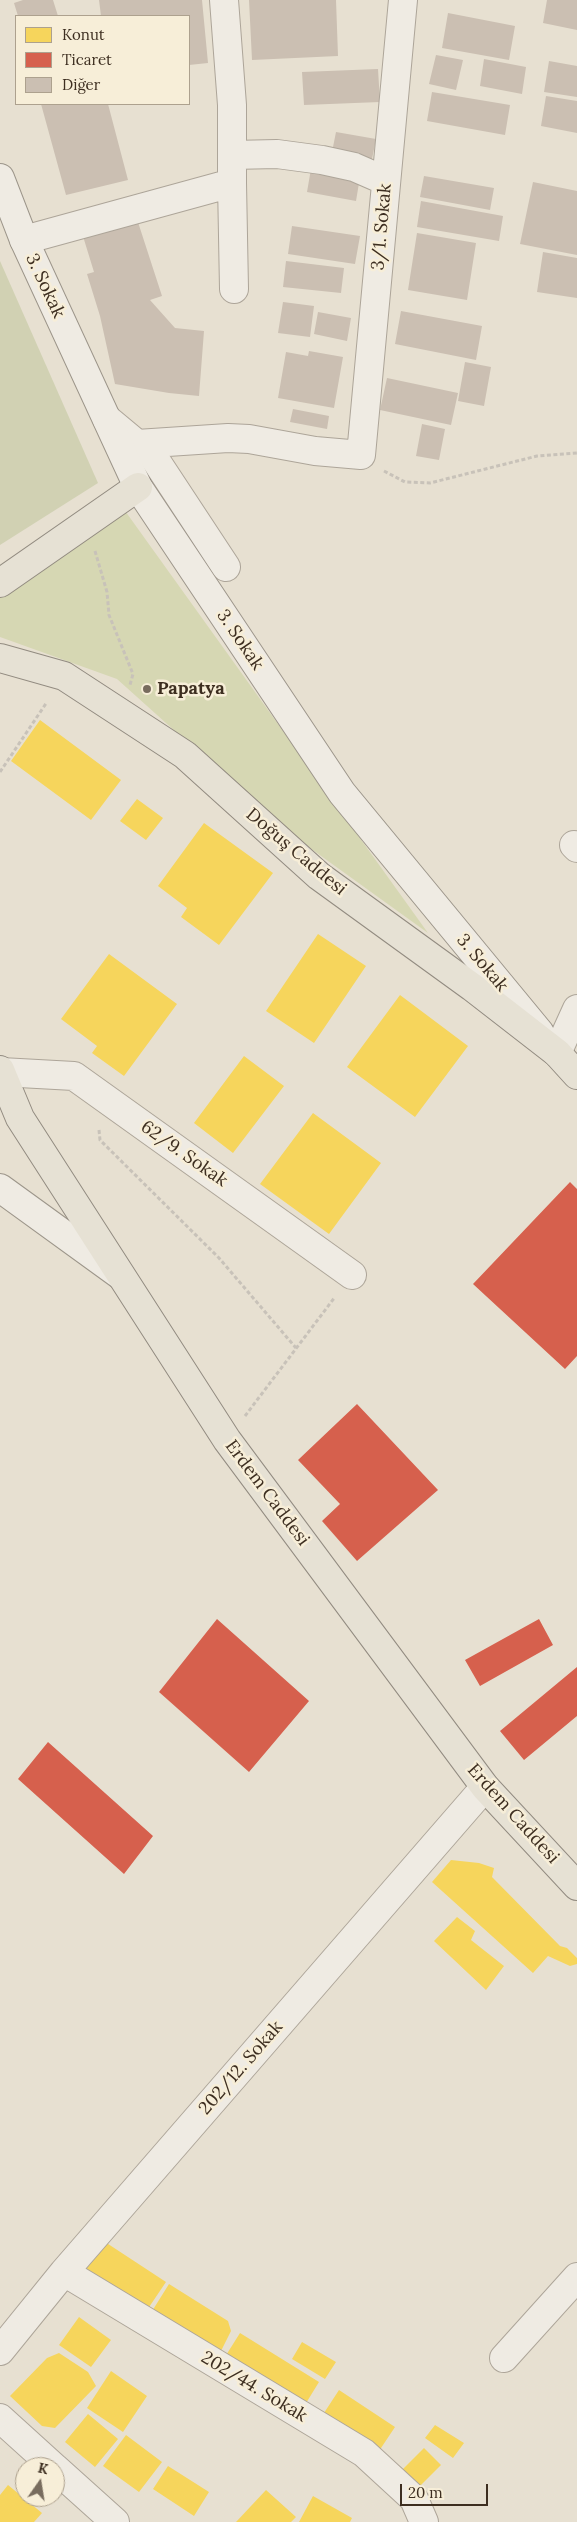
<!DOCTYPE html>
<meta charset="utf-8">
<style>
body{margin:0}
#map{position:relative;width:577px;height:2522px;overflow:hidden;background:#e7e0d1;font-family:Lora,serif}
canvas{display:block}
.legend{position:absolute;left:15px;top:15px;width:175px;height:90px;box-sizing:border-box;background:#f7eed8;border:1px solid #ada18e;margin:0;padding:6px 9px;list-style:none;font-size:15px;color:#3d2e20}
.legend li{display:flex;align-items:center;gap:10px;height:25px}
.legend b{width:25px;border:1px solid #ada18e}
.north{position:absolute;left:15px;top:2457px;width:50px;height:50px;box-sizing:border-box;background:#f7eed8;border:1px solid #ada18e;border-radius:50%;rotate:13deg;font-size:14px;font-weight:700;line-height:20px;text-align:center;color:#3d2e20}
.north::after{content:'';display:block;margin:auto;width:18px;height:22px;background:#786c5e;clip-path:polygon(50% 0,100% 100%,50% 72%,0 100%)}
.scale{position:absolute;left:400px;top:2484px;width:88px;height:22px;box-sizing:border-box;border:2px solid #3d2e20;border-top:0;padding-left:6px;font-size:15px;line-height:18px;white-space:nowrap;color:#3d2e20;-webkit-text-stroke:4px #f7eed8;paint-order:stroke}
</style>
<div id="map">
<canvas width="577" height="2522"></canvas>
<ul class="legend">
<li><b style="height:14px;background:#f6d55c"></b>Konut</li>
<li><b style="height:14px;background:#d6604d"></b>Ticaret</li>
<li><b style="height:14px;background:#cbbfb2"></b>Diğer</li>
</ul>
<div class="north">K</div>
<div class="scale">20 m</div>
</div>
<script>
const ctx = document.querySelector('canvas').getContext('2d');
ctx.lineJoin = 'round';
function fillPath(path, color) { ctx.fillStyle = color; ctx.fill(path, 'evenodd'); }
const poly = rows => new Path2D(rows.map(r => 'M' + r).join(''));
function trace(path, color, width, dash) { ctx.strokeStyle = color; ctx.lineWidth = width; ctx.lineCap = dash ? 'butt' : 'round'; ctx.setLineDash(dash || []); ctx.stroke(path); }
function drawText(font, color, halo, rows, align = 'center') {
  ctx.font = font + ' Lora,serif'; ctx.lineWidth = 5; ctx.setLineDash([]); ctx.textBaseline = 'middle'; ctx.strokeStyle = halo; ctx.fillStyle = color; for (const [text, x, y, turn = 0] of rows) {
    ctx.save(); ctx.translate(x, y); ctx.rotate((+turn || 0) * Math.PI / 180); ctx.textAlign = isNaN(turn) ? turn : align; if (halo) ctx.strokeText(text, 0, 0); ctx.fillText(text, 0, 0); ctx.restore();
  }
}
fillPath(poly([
 [123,508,428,933,285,830,117,679,0,637,0,596]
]), '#d6d7b3');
fillPath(poly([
 [0,261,98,483,0,545]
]), '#d1d1b3');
fillPath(poly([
 [40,720,121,780,91,820,11,761],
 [137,799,163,818,146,840,120,821],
 [204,823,273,873,219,945,181,917,187,908,158,886],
 [318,934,366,966,314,1043,266,1011],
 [109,954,177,1004,124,1076,92,1053,97,1046,61,1019],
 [400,995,468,1046,415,1117,347,1067],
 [244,1056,284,1086,233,1153,194,1123],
 [313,1113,381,1163,329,1234,260,1184],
 [451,1860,479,1863,494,1868,492,1877,560,1946,567,1948,577,1958,577,1964,570,1966,548,1956,533,1973,432,1882],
 [457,1917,475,1931,471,1940,504,1966,486,1990,434,1941],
 [99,2238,166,2282,143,2316,69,2271],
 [169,2284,228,2321,231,2331,218,2357,149,2316],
 [79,2317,111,2340,91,2367,59,2345],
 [240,2333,319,2382,303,2408,223,2360],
 [302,2342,336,2362,325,2379,292,2359],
 [59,2353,88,2372,96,2386,55,2428,42,2426,10,2396,47,2358],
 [111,2371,147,2396,123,2432,87,2408],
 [339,2390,395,2427,377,2454,322,2416],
 [88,2414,118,2439,95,2467,65,2442],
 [435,2425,464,2443,453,2458,425,2438],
 [126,2435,162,2462,139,2492,103,2466],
 [424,2448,441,2465,415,2491,398,2474],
 [168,2466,209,2492,194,2516,153,2489],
 [8,2485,42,2513,34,2522,0,2522,0,2495],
 [266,2490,296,2517,291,2522,236,2522],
 [313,2496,352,2518,350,2522,299,2522]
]), '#f6d55c');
fillPath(poly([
 [570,1182,577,1189,577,1356,565,1369,473,1284],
 [357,1404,438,1490,357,1561,322,1521,340,1504,298,1460],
 [217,1619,309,1701,249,1772,159,1692],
 [539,1619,553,1645,480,1686,465,1660],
 [577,1667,577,1716,524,1760,500,1731],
 [48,1742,153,1836,124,1874,18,1779]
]), '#d6604d');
fillPath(poly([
 [23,0,53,0,58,16,18,16,14,3],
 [99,0,202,0,208,63,189,65,189,16,101,16],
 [249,0,336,0,338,56,252,60],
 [547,0,577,0,577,30,543,23],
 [448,13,515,26,509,60,442,48],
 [436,55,463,60,456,90,429,84],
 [484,59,526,67,522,94,480,86],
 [549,61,577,66,577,97,544,92],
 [378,69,380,102,304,105,302,72],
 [432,92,510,105,505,135,427,121],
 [546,96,577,101,577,133,541,126],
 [41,104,108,104,128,180,66,195],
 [336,132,376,139,371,164,331,157],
 [312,163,361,171,356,201,307,192],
 [424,176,494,188,490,210,420,197],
 [533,182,577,191,577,255,520,244],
 [421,201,503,216,499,241,417,227],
 [136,216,162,296,150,300,175,328,204,331,199,396,169,393,115,384,100,316,87,274,94,272,82,233],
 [292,226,360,236,355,264,288,254],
 [417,233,476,243,467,300,408,290],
 [543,252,577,258,577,298,537,292],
 [286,261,344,268,341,293,283,287],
 [283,302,314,306,310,337,278,333],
 [401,311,482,326,476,360,395,344],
 [318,312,351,318,347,341,314,334],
 [309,351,343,357,334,408,278,398,286,352,308,356],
 [465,362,491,367,484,406,458,401],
 [387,378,458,393,451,425,380,410],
 [293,409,329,416,327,429,290,422],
 [422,424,445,429,439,460,416,456]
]), '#cbbfb2');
const street = poly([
 [232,155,277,154,322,160,354,167,386,181],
 [232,183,234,289],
 [24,240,232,183,232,105,224,0],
 [107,419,137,444,228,438,249,439,315,451,361,455,403,0],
 [145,444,226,567],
 [574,845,577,848],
 [557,1053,577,1009],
 [1,1072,74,1076,352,1275],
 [64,2272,364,2453,414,2499,424,2522],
 [0,2351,64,2272,485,1787],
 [504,2358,577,2277],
 [0,2418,54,2467],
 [55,2468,115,2522]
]);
const secondary = poly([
 [0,178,24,240,138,487,342,793,540,1033],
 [0,1188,120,1275]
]);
const primary = poly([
 [0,583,138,487],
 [0,658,64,676,185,755,319,876,472,987,557,1053,577,1075],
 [0,1070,20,1118,227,1440,485,1787,577,1886]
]);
trace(street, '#ada599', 30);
trace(secondary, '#9c958a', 30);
trace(primary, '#928b80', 30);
trace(poly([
 [384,471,405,482,430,483,537,456,577,453],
 [95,551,107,592,109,615,133,674,130,685],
 [0,772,47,702],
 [99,1130,100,1140,219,1258,296,1348],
 [245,1416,335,1297]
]), '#c8c2b9', 3, [4, 2.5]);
trace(street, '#efebe3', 28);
trace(secondary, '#efebe3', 28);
trace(primary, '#e6e1d4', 28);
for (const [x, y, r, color] of [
 [147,689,5,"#786c5e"]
]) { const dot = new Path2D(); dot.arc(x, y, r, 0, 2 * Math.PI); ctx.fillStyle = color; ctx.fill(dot); trace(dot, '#f7eed8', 2); }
drawText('18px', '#3d2e20', '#f7eed8', [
 ["3/1. Sokak",382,227,-85],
 ["3. Sokak",45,286,65],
 ["3. Sokak",240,640,56],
 ["Doğuş Caddesi",296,852,40],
 ["3. Sokak",482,963,50],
 ["62/9. Sokak",184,1154,35],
 ["Erdem Caddesi",267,1493,53],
 ["Erdem Caddesi",513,1814,48],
 ["202/12. Sokak",241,2068,-49],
 ["202/44. Sokak",254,2387,31]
]);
drawText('bold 18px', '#3d2e20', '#f7eed8', [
 ["Papatya",157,689]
], 'left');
</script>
